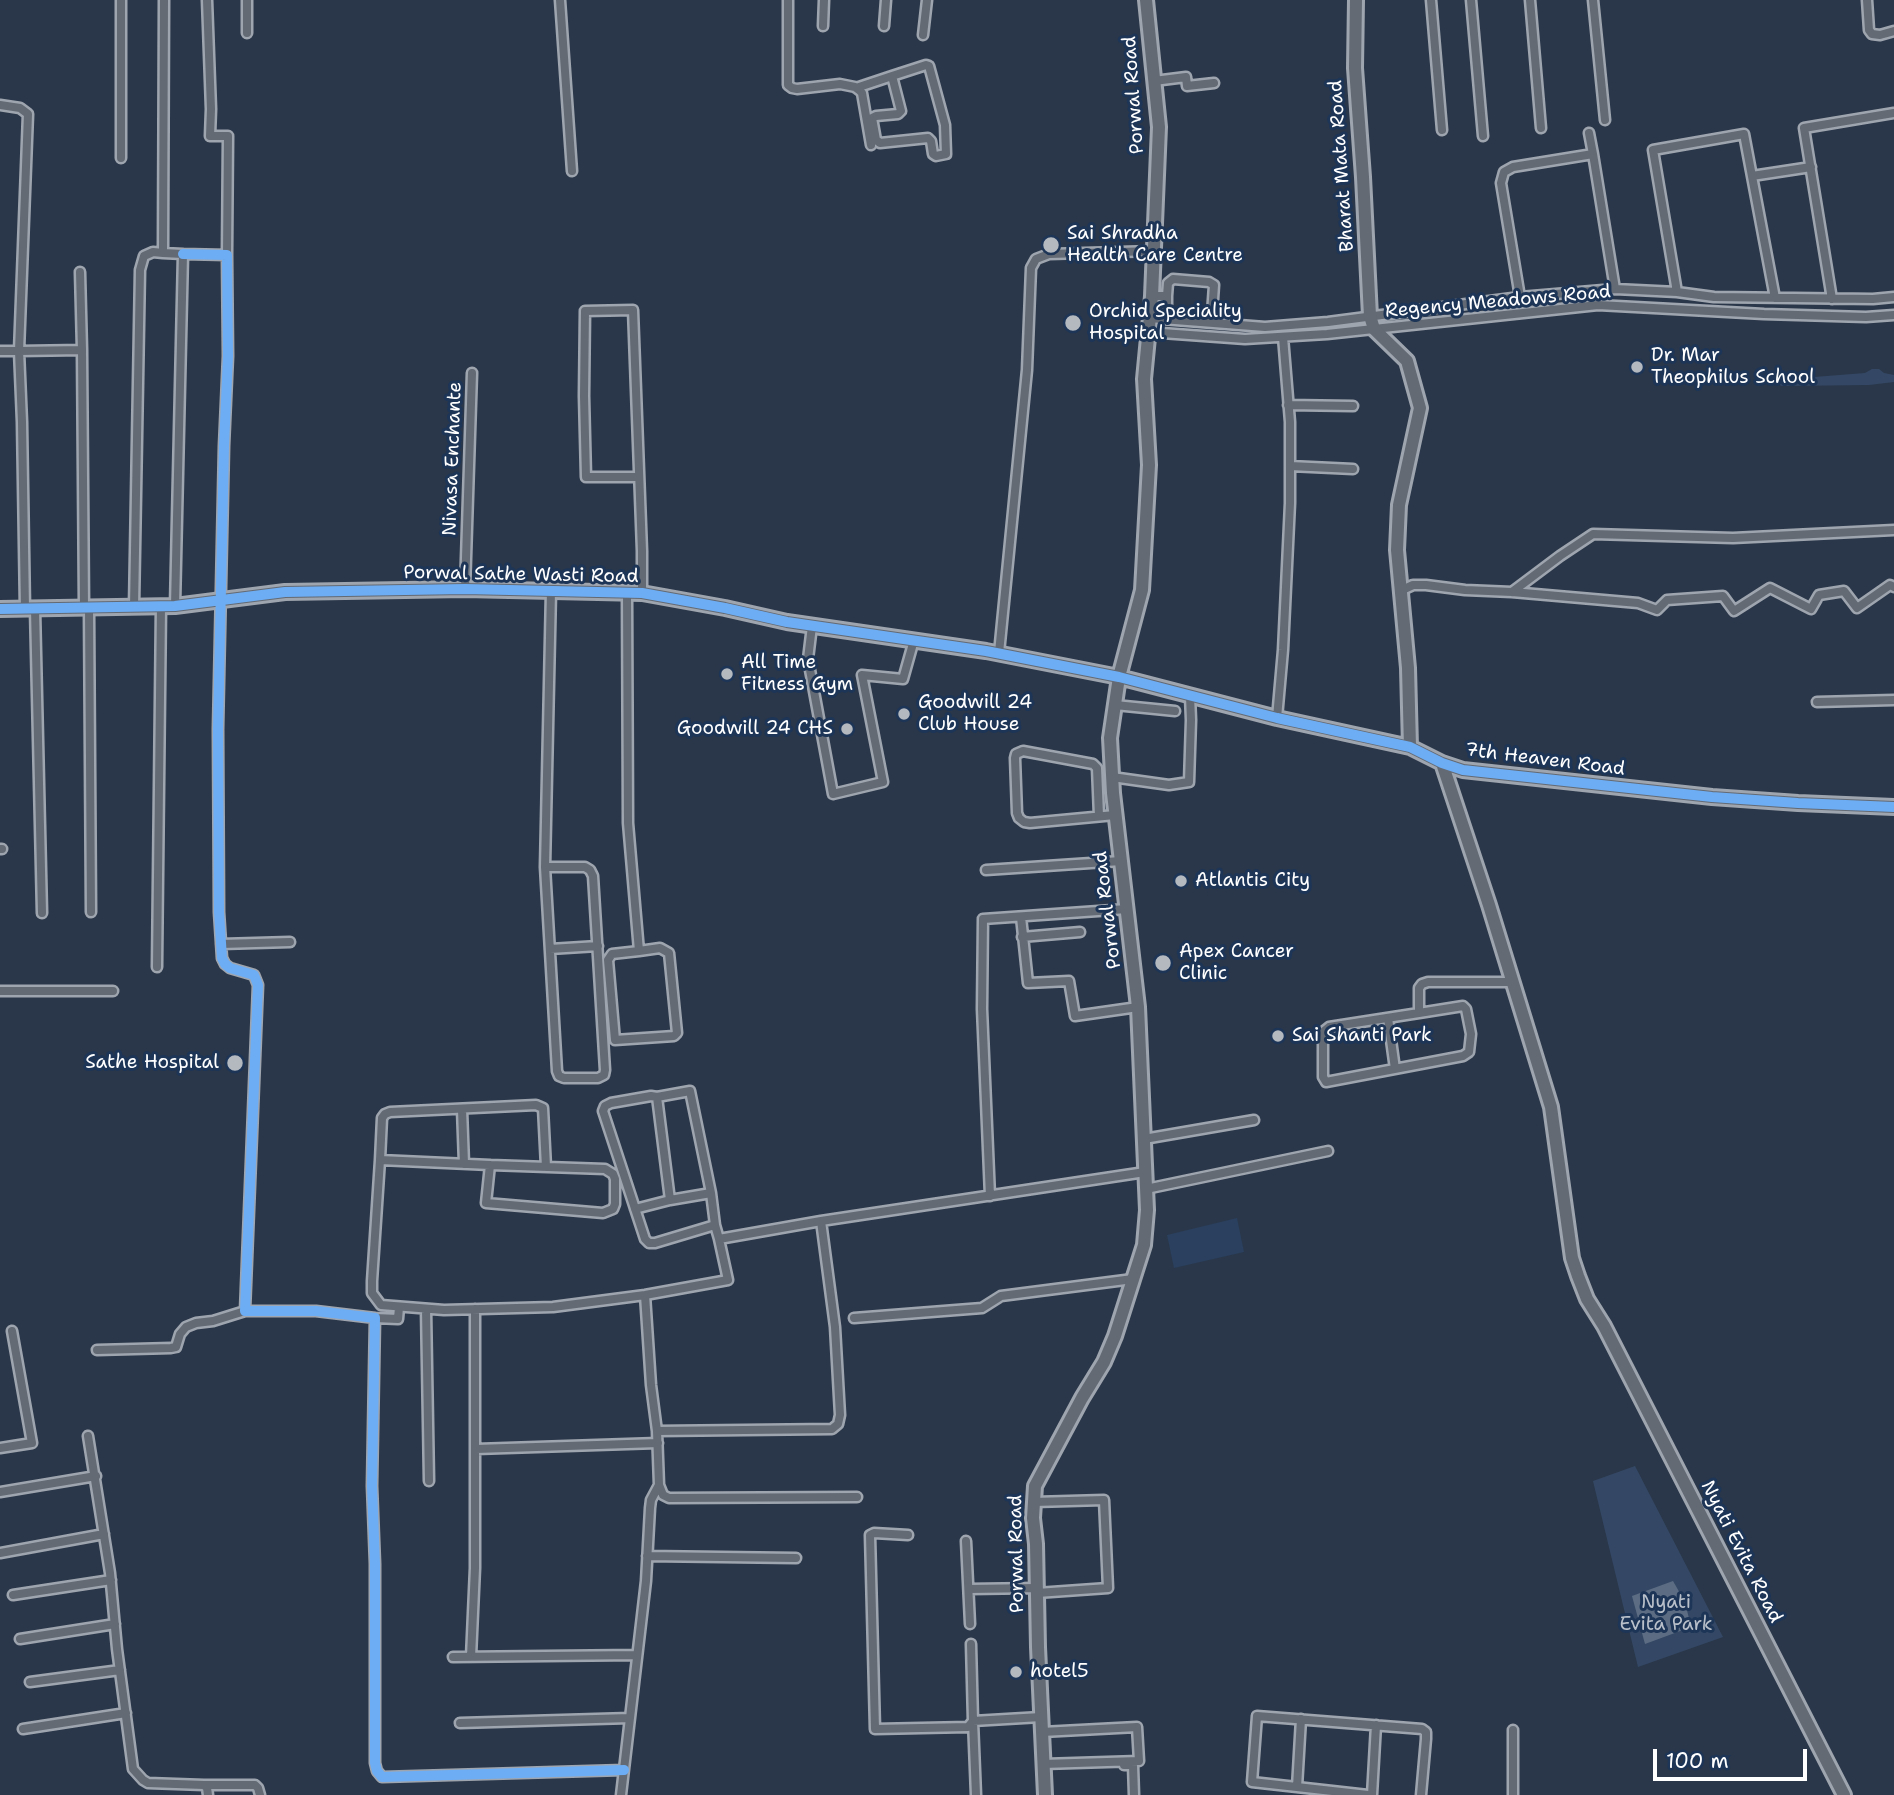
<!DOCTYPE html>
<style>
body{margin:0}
#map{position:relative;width:1894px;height:1795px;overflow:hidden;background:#2a374a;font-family:"Shantell Sans",sans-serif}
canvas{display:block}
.scale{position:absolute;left:1653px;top:1749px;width:154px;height:32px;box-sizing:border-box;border:4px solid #fff;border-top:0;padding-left:9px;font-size:21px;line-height:24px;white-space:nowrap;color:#fff;-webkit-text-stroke:5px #1d3557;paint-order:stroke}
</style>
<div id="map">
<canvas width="1894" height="1795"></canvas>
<div class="scale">100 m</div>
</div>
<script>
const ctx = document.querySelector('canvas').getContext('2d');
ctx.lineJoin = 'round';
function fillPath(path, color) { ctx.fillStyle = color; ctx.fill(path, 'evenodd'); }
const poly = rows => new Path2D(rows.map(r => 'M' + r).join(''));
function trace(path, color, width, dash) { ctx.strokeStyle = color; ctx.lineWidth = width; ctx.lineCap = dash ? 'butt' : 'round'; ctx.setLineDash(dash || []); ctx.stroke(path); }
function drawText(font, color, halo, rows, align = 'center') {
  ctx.font = font + ' "Shantell Sans",sans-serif'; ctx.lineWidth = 6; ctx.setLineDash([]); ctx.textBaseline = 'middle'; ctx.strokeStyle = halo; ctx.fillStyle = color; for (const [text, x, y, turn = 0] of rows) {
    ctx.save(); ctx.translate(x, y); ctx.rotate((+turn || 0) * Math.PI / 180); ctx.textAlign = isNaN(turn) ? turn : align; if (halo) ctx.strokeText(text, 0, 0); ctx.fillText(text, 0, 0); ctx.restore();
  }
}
fillPath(poly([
 [1237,1218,1244,1252,1174,1268,1167,1235]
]), '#2a405e');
fillPath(poly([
 [1872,369,1879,369,1884,373,1894,375,1894,382,1869,385,1782,386,1777,384,1776,380,1865,373],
 [1635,1466,1723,1637,1638,1667,1593,1481]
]), '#344865');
fillPath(poly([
 [1673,1581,1685,1602,1691,1627,1645,1644,1632,1596]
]), '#5c6d83');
const street = poly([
 [164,0,163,253,183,254,175,606],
 [207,0,211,109,210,136,228,136,227,255],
 [560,0,572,171],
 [788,0,788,85,792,88,797,89,840,84,855,87,859,90,862,93,871,145],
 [1431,0,1442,130],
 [1471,0,1483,136],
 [1530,0,1541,128],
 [1593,0,1605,120],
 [1867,0,1869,30,1872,34,1880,35,1894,31],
 [823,26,824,0],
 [884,26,886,0],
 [247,33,247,0],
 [923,35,927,0],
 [1154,81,1186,77,1187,86,1214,83],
 [856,88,892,76,926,65,929,66,945,125,946,154,936,156,933,154,931,141,928,138,880,143,876,140,872,118,876,116,898,114,901,111,892,76],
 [0,105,20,108,28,114,19,351,82,350,84,608],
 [1589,133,1593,154],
 [121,158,121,0],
 [1752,176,1811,167],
 [183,254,227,255,228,356,224,446,218,729,219,912,222,958,225,964,230,968,254,975,258,985,245,1311,316,1311,375,1318,372,1486,375,1564,375,1763,377,1771,382,1777,624,1770],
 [80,272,82,350],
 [1677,292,1653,150,1744,134,1775,298],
 [1152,296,1167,296,1168,283,1173,279,1209,282,1214,285,1212,314,1208,317,1170,314,1167,311,1167,296],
 [1520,297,1501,183,1504,172,1513,167,1593,154,1615,289],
 [1832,299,1804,128,1894,113],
 [1149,318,1265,327,1328,322,1520,297,1615,289,1677,292,1714,297,1873,299,1894,297],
 [1148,332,1245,339,1327,334,1598,305,1764,314,1866,317,1894,315],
 [0,351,19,351,22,422,25,609],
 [1288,405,1353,406],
 [1290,466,1353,469],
 [639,477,586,477,584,396,585,311,633,310,642,551,642,593],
 [465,589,472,373],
 [1400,591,1413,585,1426,585,1465,590,1512,592,1638,603,1657,610,1667,600,1723,596,1734,611,1770,588,1811,609,1819,595,1844,591,1857,608,1890,585,1894,587],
 [627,592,628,823,639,951,660,948,669,953,677,1033,674,1036,615,1040,608,960,612,954,639,951],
 [1512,592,1560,556,1593,534,1733,538,1894,530],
 [134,607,140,270,144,256,153,252,163,253],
 [89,608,91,912],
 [35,609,42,913],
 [812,626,808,659,833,794,883,782,862,675,903,679,914,640],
 [999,653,1027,370,1031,268,1036,259,1049,254,1154,251],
 [1817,702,1894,700],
 [1115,705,1175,711],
 [1277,718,1283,650,1290,503,1290,422,1283,337],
 [1112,777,1169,785,1189,782,1191,720,1190,696],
 [1099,816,1097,768,1093,764,1023,751,1016,754,1015,758,1017,813,1019,818,1024,822,1030,823,1115,815],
 [0,849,2,849],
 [545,867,557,1071,559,1076,564,1078,598,1078,604,1075,605,1070,593,876,590,870,585,867,545,867,551,591],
 [986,870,1121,861],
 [1021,917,1028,983,1069,981,1075,1016,1138,1007],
 [1022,937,1080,932],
 [221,944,290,942],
 [550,949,598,946],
 [157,967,161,606],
 [0,991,113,991],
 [1419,1013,1463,1006,1466,1009,1471,1034,1469,1052,1463,1056,1326,1082,1323,1077,1323,1038,1324,1031,1329,1027,1419,1013,1419,988,1422,984,1428,982,1513,982],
 [1388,1018,1395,1069],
 [657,1097,690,1091,711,1193],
 [462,1109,464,1164],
 [1144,1139,1254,1120],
 [380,1160,382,1118,385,1114,390,1112,536,1105,543,1108,546,1167],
 [490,1165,605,1169,613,1174,615,1179,615,1204,613,1209,603,1213,486,1203,490,1165,380,1160,372,1281,372,1293,381,1305,444,1310,553,1307,645,1295,728,1280,719,1239,821,1221,1145,1172],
 [1146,1189,1328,1151],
 [990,1196,982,1009,983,919,1127,909],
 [670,1200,657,1097,651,1096,611,1103,605,1106,603,1111,645,1239,649,1243,655,1243,715,1225],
 [635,1209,670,1200,711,1193,715,1225,719,1239],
 [426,1309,429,1481],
 [375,1318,398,1319,399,1307],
 [854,1318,982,1308,1001,1296,1133,1279],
 [97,1350,171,1348,176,1347,180,1334,186,1327,196,1323,213,1321,245,1311],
 [657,1431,832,1429,838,1424,840,1415,835,1327,821,1221],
 [88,1436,110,1573,117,1649,133,1769,143,1780,148,1783,204,1785,207,1788,208,1795],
 [0,1448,32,1443,12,1331],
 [476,1449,658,1443],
 [659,1485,663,1495,669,1498,857,1497],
 [0,1492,96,1476],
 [1034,1502,1104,1500,1108,1588,1037,1593],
 [908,1535,874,1533,870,1535,875,1729,968,1727,973,1721,971,1644],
 [966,1541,970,1624],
 [0,1553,104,1534],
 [647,1556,796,1558],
 [969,1589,1037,1588],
 [13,1595,111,1580],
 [20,1639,115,1624],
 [453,1657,637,1655],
 [471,1657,475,1568,475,1309],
 [30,1682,120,1670],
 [460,1723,630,1718],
 [23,1729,126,1713],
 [1042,1732,1137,1727,1139,1761,1043,1764],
 [1124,1765,1133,1765,1134,1795],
 [204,1785,255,1785,258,1788,260,1795],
 [1297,1787,1301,1719],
 [621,1795,646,1581,650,1508,651,1500,659,1485,657,1431,651,1385,645,1295],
 [976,1795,973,1721,1041,1717],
 [1368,1795,1252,1782,1257,1716,1422,1729,1426,1732,1426,1739,1421,1795],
 [1372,1795,1376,1725],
 [1513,1795,1513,1730]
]);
const secondary = poly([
 [1356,0,1355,68,1363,177,1370,316,1374,329,1407,361,1420,408,1399,505,1397,550,1408,668,1410,747],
 [0,609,175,606,285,592,465,589,642,593,725,608,787,622,986,651,1119,677,1277,718,1410,747,1442,763,1463,770,1712,797,1798,803,1894,807],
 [1442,763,1489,905,1551,1107,1572,1258,1578,1276,1587,1299,1604,1326,1844,1795],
 [1045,1795,1038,1647,1036,1544,1033,1518,1035,1486,1082,1398,1104,1362,1115,1336,1144,1245,1147,1210,1138,1007,1113,793,1110,738,1119,677,1142,590,1149,465,1144,379,1152,296,1159,127,1146,0]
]);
trace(street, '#9fa5ae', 13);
trace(secondary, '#9fa5ae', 18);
trace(street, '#636a74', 8);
trace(secondary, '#636a74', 12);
trace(poly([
 [183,254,227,255,228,356,224,446,218,729,219,912,222,958,225,964,230,968,254,975,258,985,245,1311,316,1311,375,1318,372,1486,375,1564,375,1763,377,1771,382,1777,624,1770],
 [0,609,175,606,285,592,465,589,642,593,725,608,787,622,986,651,1119,677,1277,718,1410,747,1442,763,1463,770,1712,797,1798,803,1894,807]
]), '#6dadf4', 10);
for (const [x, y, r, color] of [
 [1051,245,9,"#b4b9c0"],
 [1073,323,9,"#b4b9c0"],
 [1637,367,7,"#b4b9c0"],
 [727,674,7,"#b4b9c0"],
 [904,714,7,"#b4b9c0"],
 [847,729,7,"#b4b9c0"],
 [1181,881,7,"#b4b9c0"],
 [1163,963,9,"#b4b9c0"],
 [1278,1036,7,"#b4b9c0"],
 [235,1063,9,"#b4b9c0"],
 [1016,1672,7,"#b4b9c0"]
]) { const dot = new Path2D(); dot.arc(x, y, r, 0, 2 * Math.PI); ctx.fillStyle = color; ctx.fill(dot); trace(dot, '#1d3557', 2.5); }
drawText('19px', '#fff', '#1d3557', [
 ["Porwal Road",1134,95,-94],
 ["Bharat Mata Road",1342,166,-94],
 ["Regency Meadows Road",1498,302,-5],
 ["Nivasa Enchante",453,459,-88],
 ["Porwal Sathe Wasti Road",521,575,1],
 ["7th Heaven Road",1545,760,7],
 ["Porwal Road",1108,910,-97],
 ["Nyati Evita Road",1741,1552,63],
 ["Porwal Road",1017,1554,-91]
]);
drawText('19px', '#fff', '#1d3557', [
 ["Sai Shradha",1067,234],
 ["Health Care Centre",1067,256],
 ["Orchid Speciality",1089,312],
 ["Hospital",1089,334],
 ["Dr. Mar",1651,356],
 ["Theophilus School",1651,378],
 ["All Time",741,663],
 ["Fitness Gym",741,685],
 ["Goodwill 24",918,703],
 ["Club House",918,725],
 ["Goodwill 24 CHS",833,729,"right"],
 ["Atlantis City",1195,881],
 ["Apex Cancer",1179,952],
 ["Clinic",1179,974],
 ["Sai Shanti Park",1292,1036],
 ["Sathe Hospital",219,1063,"right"],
 ["hotel5",1030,1672]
], 'left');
drawText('19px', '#b9c0ca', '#1d3557', [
 ["Nyati",1666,1603],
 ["Evita Park",1666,1625]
]);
</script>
